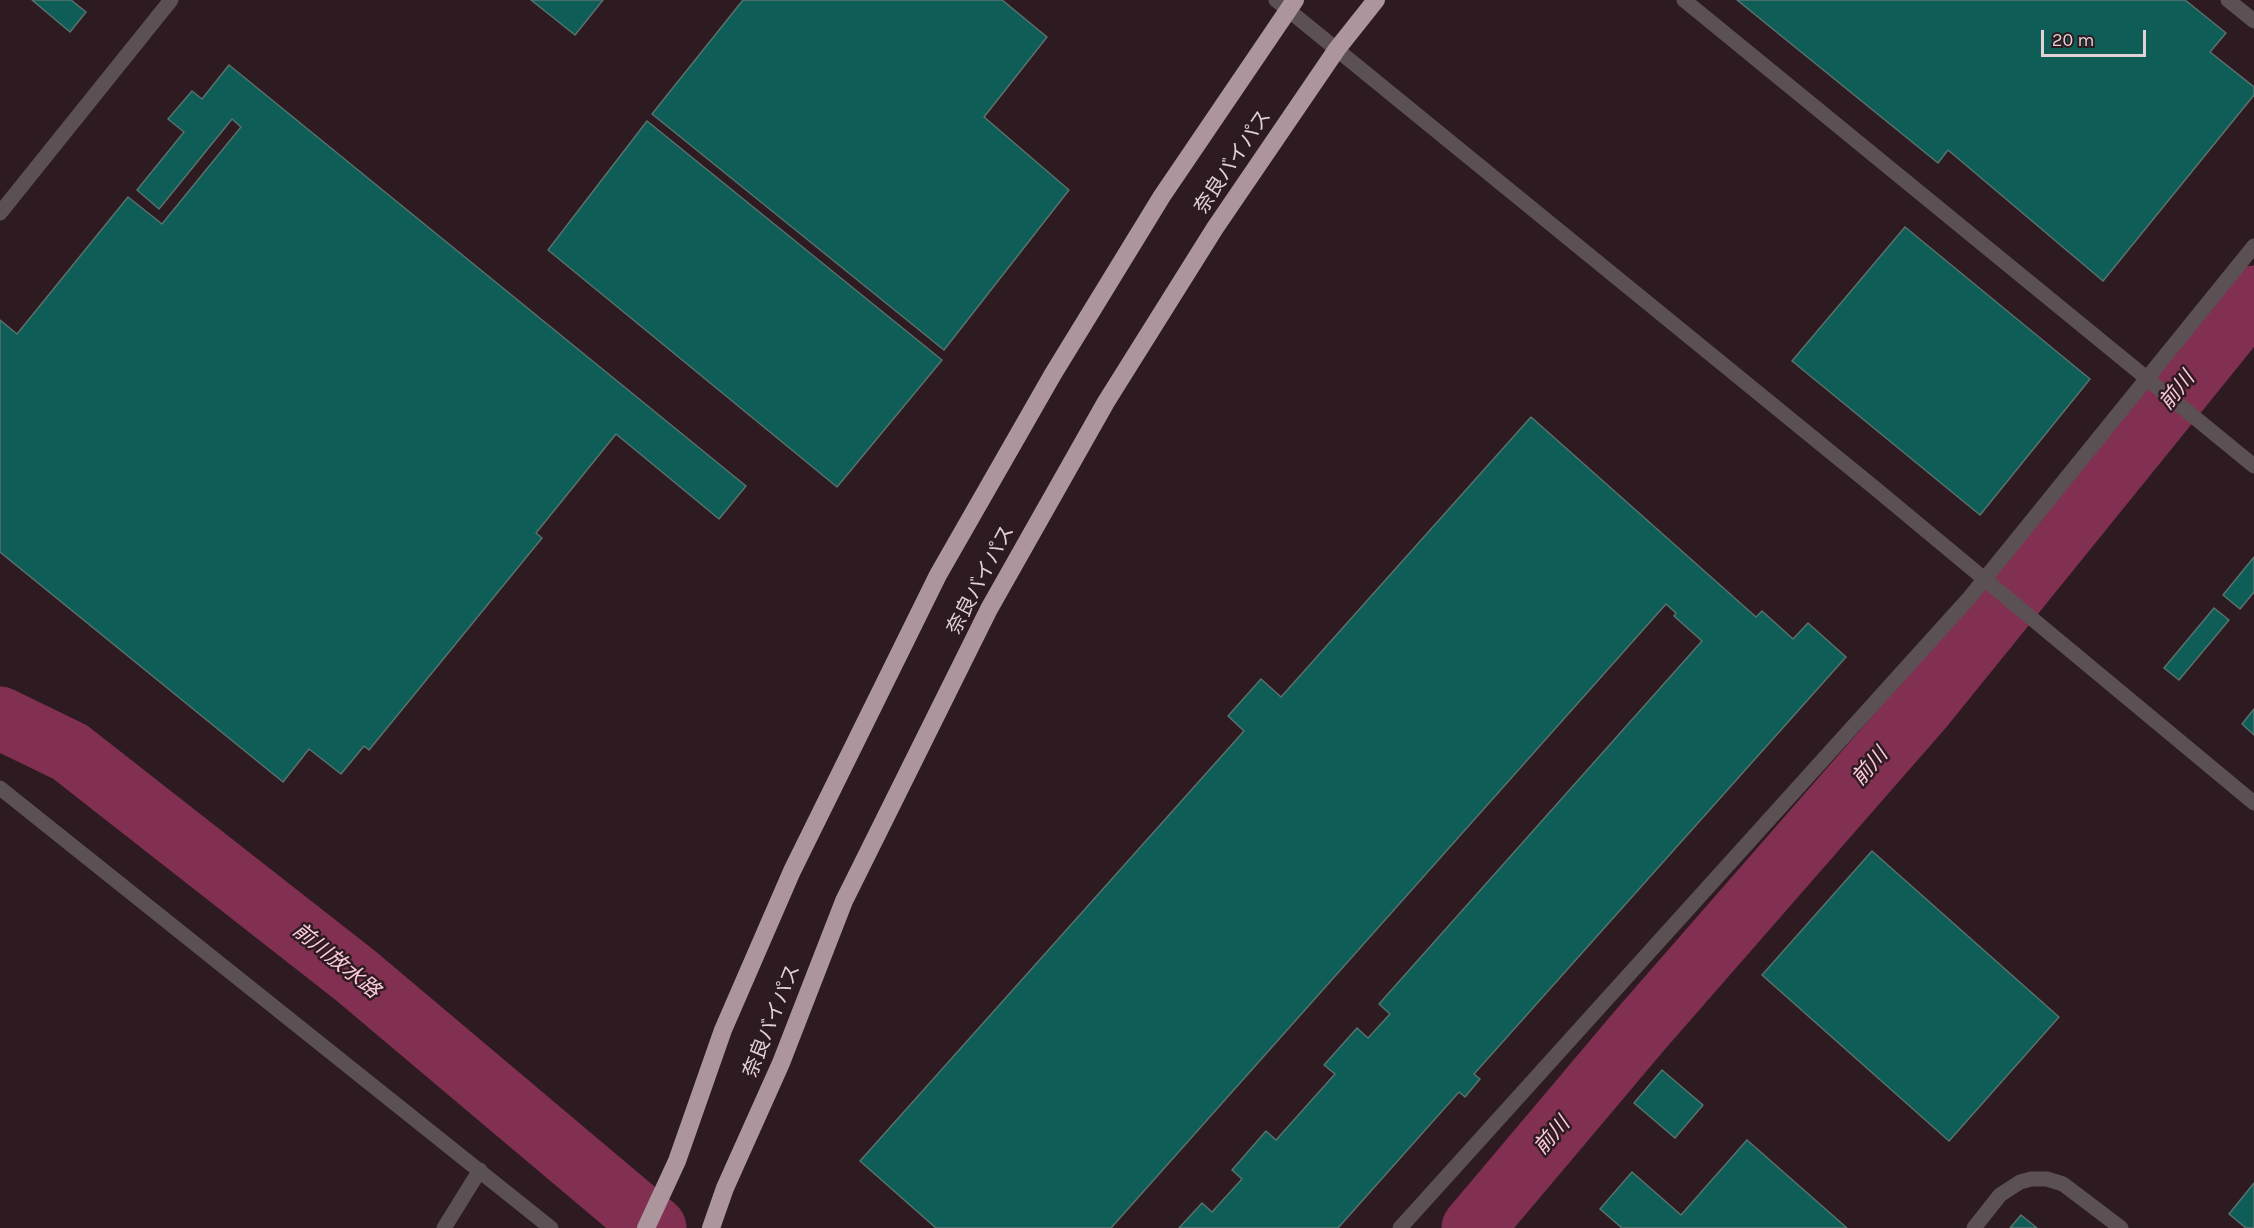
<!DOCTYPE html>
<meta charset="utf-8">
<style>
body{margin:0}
#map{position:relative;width:2254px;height:1228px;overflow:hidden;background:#2d1b21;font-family:Karla,sans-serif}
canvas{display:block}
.scale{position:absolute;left:2041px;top:30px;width:105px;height:27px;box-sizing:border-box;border:3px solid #e0d3d7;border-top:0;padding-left:8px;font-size:18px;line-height:21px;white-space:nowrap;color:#e0d3d7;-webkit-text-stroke:4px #2d1b21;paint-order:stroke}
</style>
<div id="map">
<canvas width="2254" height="1228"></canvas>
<div class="scale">20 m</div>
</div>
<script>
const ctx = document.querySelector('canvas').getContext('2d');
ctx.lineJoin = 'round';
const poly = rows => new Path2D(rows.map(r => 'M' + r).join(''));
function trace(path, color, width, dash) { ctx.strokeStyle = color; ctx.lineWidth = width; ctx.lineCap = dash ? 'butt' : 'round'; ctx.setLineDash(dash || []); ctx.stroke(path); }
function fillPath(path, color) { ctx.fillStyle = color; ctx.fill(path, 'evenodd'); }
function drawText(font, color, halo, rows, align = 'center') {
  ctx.font = font + ' Karla,"Noto Sans JP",sans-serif'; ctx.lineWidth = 5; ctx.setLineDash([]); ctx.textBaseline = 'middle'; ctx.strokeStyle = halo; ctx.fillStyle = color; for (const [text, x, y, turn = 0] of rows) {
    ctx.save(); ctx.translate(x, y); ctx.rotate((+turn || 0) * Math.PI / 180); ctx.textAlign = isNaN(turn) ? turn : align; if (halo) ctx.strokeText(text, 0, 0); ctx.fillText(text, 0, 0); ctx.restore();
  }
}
trace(poly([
 [0,718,70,752,356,976,655,1228],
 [1473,1228,1640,1030,1923,706,2254,297]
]), '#823052', 63);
const building = poly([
 [32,0,71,0,86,12,70,32,32,0],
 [531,0,603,0,575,35,531,0],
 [743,0,1002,0,1047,37,984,117,1069,190,944,350,652,114,743,0],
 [1737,0,2185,0,2226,33,2210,52,2254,87,2254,95,2103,281,1948,150,1938,163,1737,0],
 [229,65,746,486,719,519,616,434,536,533,542,538,369,750,364,746,341,774,309,749,283,782,0,552,0,320,17,334,128,197,162,224,241,127,232,119,159,209,137,190,184,132,168,119,192,91,202,99,229,65],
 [647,121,942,360,837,487,548,250,647,121],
 [1905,227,2090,379,1980,515,1792,361,1905,227],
 [1531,417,1756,617,1762,611,1793,639,1808,623,1846,657,1474,1074,1480,1079,1465,1097,1459,1092,1338,1228,1179,1228,1202,1203,1212,1212,1242,1179,1232,1170,1266,1131,1276,1140,1335,1074,1324,1065,1357,1028,1368,1038,1390,1014,1379,1004,1702,641,1674,616,1676,613,1666,604,1111,1228,936,1228,860,1161,1244,731,1228,716,1261,679,1281,697,1531,417],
 [2254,557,2254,592,2240,609,2223,595,2254,557],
 [2214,608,2229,620,2179,680,2164,668,2214,608],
 [2254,709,2254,735,2242,724,2254,709],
 [1872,851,2059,1017,1949,1141,1762,975,1872,851],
 [1662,1070,1703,1105,1675,1138,1634,1103,1662,1070],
 [1747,1140,1847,1228,1622,1228,1600,1209,1632,1172,1681,1215,1747,1140],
 [2254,1183,2254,1228,2246,1228,2229,1214,2254,1183],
 [2021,1215,2037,1228,2010,1228,2021,1215]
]);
fillPath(building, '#0e5d56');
trace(building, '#58726e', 1.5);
trace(poly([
 [1276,0,1876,489,2254,803],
 [1684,0,2254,466],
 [2228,0,2254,21],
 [0,213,171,0],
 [0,788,551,1228],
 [444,1228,480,1170],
 [1400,1228,1970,597,2254,246],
 [1974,1228,2000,1195,2020,1182,2031,1179,2047,1179,2063,1184,2121,1228]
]), '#5b5154', 15);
trace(poly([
 [646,1228,677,1161,723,1030,792,871,938,575,1053,374,1162,196,1295,0],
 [711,1228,725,1188,781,1063,844,901,989,609,1106,402,1215,228,1337,49,1376,0]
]), '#ac959c', 18);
drawText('20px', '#e0d3d7', '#2d1b21', [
 ["奈良バイパス",1233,162,-56],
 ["奈良バイパス",981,580,-62],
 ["奈良バイパス",772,1021,-68]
]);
drawText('italic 21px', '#fdcbdb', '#2d1b21', [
 ["前川",2177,391,-51],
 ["前川",1870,767,-49],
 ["前川放水路",336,961,39],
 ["前川",1552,1136,-49]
]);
</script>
